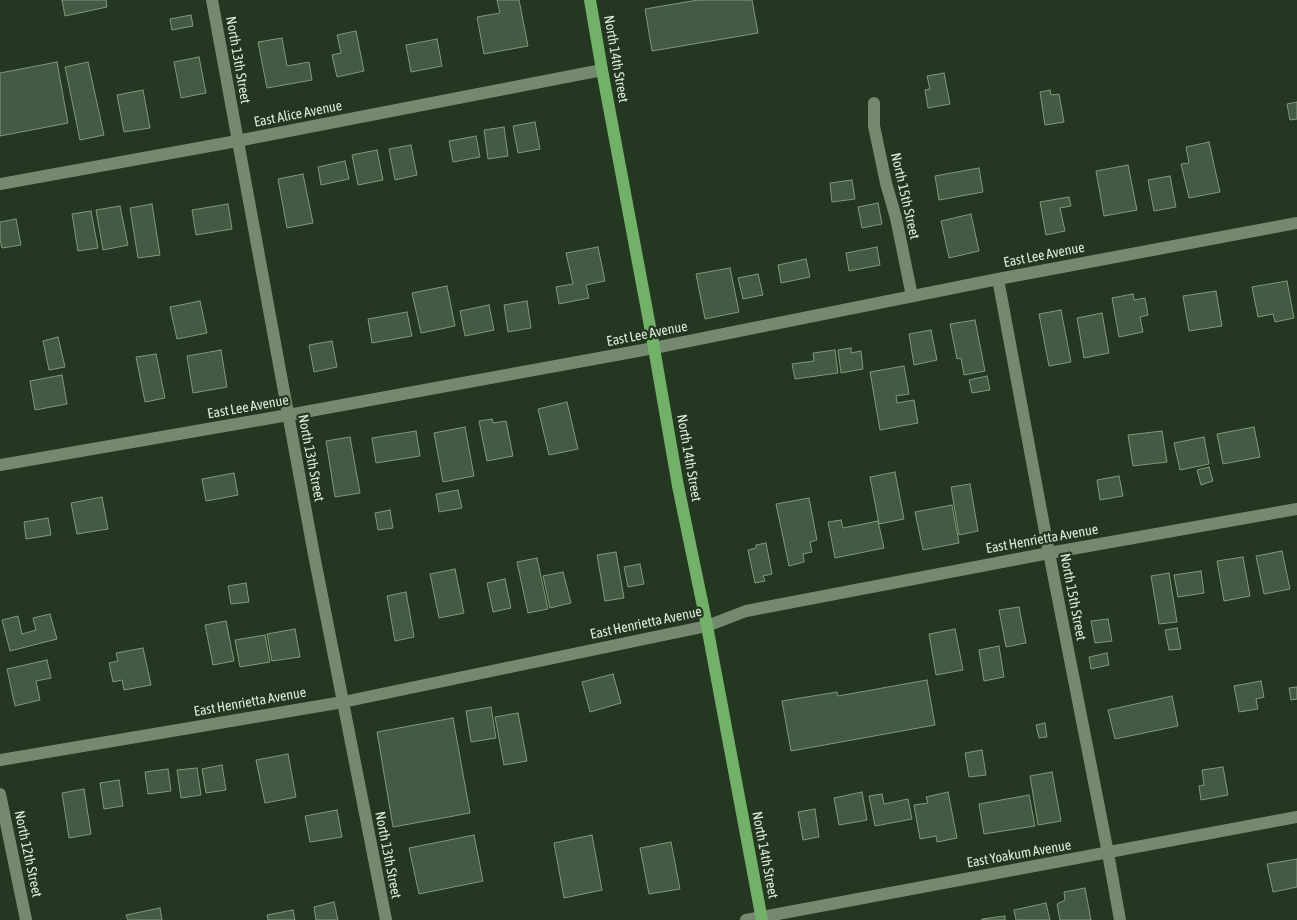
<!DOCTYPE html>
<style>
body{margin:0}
canvas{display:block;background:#243720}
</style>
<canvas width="1297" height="920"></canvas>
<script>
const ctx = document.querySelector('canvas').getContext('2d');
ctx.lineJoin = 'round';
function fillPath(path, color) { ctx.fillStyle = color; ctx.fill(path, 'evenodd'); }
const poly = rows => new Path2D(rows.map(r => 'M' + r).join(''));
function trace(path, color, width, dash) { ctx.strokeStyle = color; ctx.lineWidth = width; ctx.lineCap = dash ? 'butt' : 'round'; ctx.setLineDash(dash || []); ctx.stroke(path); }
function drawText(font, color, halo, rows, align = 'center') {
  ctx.font = font + ' "Asap Condensed",sans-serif'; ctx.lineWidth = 4.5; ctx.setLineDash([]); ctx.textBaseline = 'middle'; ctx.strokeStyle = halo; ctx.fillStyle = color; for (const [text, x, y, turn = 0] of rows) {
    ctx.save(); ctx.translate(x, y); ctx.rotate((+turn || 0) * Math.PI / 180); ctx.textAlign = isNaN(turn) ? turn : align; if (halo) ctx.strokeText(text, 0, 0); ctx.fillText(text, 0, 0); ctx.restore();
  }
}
const building = poly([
 [62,0,106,0,107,7,65,16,62,0],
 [497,0,519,0,528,46,484,54,477,17,500,13,497,0],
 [698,0,752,0,758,33,652,51,645,9,698,0],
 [191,15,193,26,172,30,170,19,191,15],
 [356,31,364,71,337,77,332,55,341,53,337,35,356,31],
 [282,38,287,66,309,62,312,80,267,88,258,42,282,38],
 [437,39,442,66,411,72,406,45,437,39],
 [199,57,206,93,181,98,174,62,199,57],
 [57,62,68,123,0,136,0,73,57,62],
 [88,62,104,135,80,140,65,67,88,62],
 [944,73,950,104,928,108,925,90,930,89,927,76,944,73],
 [143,90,150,128,124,132,117,95,143,90],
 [1050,90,1051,95,1059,94,1064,122,1045,125,1040,92,1050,90],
 [1297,102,1297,119,1290,120,1287,104,1297,102],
 [535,122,540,149,518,153,513,126,535,122],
 [504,127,508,156,488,159,484,130,504,127],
 [476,136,480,157,453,162,449,141,476,136],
 [1209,142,1220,192,1189,198,1181,164,1189,163,1186,147,1209,142],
 [411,145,417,175,395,180,389,149,411,145],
 [377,150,383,180,358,185,352,155,377,150],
 [345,161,349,179,321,185,318,167,345,161],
 [1128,165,1137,210,1104,216,1096,171,1128,165],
 [979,168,983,192,939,200,935,176,979,168],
 [303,174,313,223,287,228,278,179,303,174],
 [1170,176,1176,207,1154,211,1148,180,1170,176],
 [852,180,855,199,832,202,830,183,852,180],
 [1069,197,1071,206,1060,208,1065,231,1046,235,1040,202,1069,197],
 [878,203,882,224,862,228,858,207,878,203],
 [152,204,160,255,138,258,130,208,152,204],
 [228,204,232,229,196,235,192,210,228,204],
 [120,206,128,245,103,250,96,210,120,206],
 [91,211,98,248,78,251,72,214,91,211],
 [971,214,979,251,949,258,941,221,971,214],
 [16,219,21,245,2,248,0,239,0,222,16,219],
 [598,247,605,281,586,285,589,298,559,304,556,287,573,284,566,253,598,247],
 [877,247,880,265,849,271,846,253,877,247],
 [806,259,810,277,781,283,778,265,806,259],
 [730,268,739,312,705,319,696,274,730,268],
 [758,274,763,295,743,299,738,278,758,274],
 [1287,281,1294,318,1275,322,1273,314,1258,317,1252,287,1287,281],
 [447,286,455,326,421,333,412,293,447,286],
 [1216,291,1222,326,1189,331,1183,296,1216,291],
 [1133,294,1134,300,1145,298,1148,315,1140,317,1143,332,1119,337,1112,298,1133,294],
 [200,301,207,333,177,339,170,307,200,301],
 [527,301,531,328,508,332,504,305,527,301],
 [489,305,494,330,465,336,460,311,489,305],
 [1061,310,1071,362,1049,366,1039,314,1061,310],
 [407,312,412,336,372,343,368,319,407,312],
 [1102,313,1109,353,1084,358,1077,318,1102,313],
 [975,320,985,371,964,375,961,358,957,359,950,324,975,320],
 [931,330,937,360,914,365,909,334,931,330],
 [58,337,65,367,49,370,43,341,58,337],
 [332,341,337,367,314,372,309,345,332,341],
 [851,348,851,353,861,351,863,369,841,373,838,350,851,348],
 [221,350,227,387,193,393,187,356,221,350],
 [835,350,838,373,795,379,792,364,814,361,813,353,835,350],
 [156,354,165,398,145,402,136,357,156,354],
 [904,366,909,394,896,396,897,403,914,400,918,423,880,430,870,372,904,366],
 [62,375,67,404,35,410,30,381,62,375],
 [987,376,990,390,972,393,969,380,987,376],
 [567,402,578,449,549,455,538,409,567,402],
 [492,419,493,423,506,421,513,456,487,461,479,421,492,419],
 [465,427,474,476,443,482,434,433,465,427],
 [1254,427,1260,457,1223,464,1217,434,1254,427],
 [416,431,420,456,376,463,372,438,416,431],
 [1162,431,1167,462,1133,466,1128,435,1162,431],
 [350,437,360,493,335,497,326,441,350,437],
 [1204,437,1209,464,1180,470,1174,443,1204,437],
 [1209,467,1213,481,1201,485,1197,470,1209,467],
 [895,472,904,519,879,524,870,477,895,472],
 [234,473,238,495,206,501,202,479,234,473],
 [1119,476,1123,496,1100,500,1097,480,1119,476],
 [970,484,978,531,959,535,951,487,970,484],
 [458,490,462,508,439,512,436,494,458,490],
 [102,497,108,529,77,534,71,503,102,497],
 [809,498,817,540,810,542,812,552,803,554,804,562,789,566,776,504,809,498],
 [952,505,959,543,923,550,915,512,952,505],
 [390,510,393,528,378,530,375,513,390,510],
 [48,518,51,535,26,539,24,522,48,518],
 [841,520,843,528,878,521,884,548,835,558,828,522,841,520],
 [766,543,772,574,763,576,765,581,755,583,748,550,756,548,756,545,766,543],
 [1282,551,1290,589,1264,594,1256,556,1282,551],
 [616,552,624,598,605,601,597,555,616,552],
 [1243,557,1250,596,1224,601,1217,561,1243,557],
 [537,558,548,609,528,613,517,562,537,558],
 [640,564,644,584,628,587,624,567,640,564],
 [455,569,464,613,439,618,430,574,455,569],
 [1201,571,1204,593,1178,597,1174,575,1201,571],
 [563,572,571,603,550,608,543,576,563,572],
 [1169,573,1177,622,1159,624,1151,576,1169,573],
 [505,579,511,608,493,612,487,583,505,579],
 [246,583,249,602,231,604,228,586,246,583],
 [406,592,414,637,395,641,387,596,406,592],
 [1019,607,1026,643,1006,647,999,610,1019,607],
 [50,614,57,639,10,651,2,620,18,616,22,634,36,630,33,618,50,614],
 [1108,619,1112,641,1095,643,1091,621,1108,619],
 [226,621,234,661,213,665,205,625,226,621],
 [1177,628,1181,649,1169,650,1165,630,1177,628],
 [295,629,300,657,272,661,267,634,295,629],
 [955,629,963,670,936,675,929,634,955,629],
 [265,635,270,662,240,667,235,640,265,635],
 [999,646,1004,677,984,681,979,650,999,646],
 [143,648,151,685,124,690,122,680,113,682,109,663,118,661,116,653,143,648],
 [1107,653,1109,665,1091,669,1089,657,1107,653],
 [47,660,51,678,36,681,40,700,15,706,7,669,47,660],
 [613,674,621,703,590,712,582,682,613,674],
 [927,680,935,725,791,751,782,701,837,692,838,696,927,680],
 [1261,681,1264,697,1256,699,1258,709,1239,712,1234,686,1261,681],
 [1297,687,1297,699,1291,700,1289,688,1297,687],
 [1172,696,1178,726,1115,739,1108,710,1172,696],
 [491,707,496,738,471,742,466,711,491,707],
 [518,713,527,761,504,765,495,717,518,713],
 [453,718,470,813,393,827,377,732,453,718],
 [1045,723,1047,737,1039,738,1036,725,1045,723],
 [982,750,986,775,969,777,965,753,982,750],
 [288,754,296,797,265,803,256,760,288,754],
 [222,765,226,790,206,793,202,769,222,765],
 [1223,767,1228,795,1201,800,1199,786,1204,785,1202,770,1223,767],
 [197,768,201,795,181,798,177,770,197,768],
 [168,769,171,791,148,794,145,772,168,769],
 [1052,772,1061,821,1038,825,1030,776,1052,772],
 [119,780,123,806,104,809,100,783,119,780],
 [84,789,91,834,69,838,62,793,84,789],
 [862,792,867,820,839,825,834,798,862,792],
 [948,792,957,838,937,842,936,836,920,839,914,805,928,803,926,797,948,792],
 [882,794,884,804,908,799,912,819,875,826,869,796,882,794],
 [1029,795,1035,826,984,834,979,804,1029,795],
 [815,809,819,837,803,840,798,812,815,809],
 [337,810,342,837,310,842,305,816,337,810],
 [474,835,483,881,419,894,409,848,474,835],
 [592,835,602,890,564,898,554,843,592,835],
 [671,842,680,889,649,894,640,848,671,842],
 [1297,859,1297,887,1273,892,1267,864,1297,859],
 [1085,888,1091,920,1060,920,1057,904,1065,900,1064,892,1085,888],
 [334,902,338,920,316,920,314,907,334,902],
 [1046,903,1050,920,1016,920,1014,910,1046,903],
 [160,908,162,920,128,920,126,915,160,908],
 [293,910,295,920,268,920,267,915,293,910],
 [1005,916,1005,920,982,920,982,919,1005,916]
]);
fillPath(building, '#455a42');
trace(building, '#81977d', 1);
trace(poly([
 [212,0,314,555,386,920],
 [874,103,874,126,886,183,896,218,912,296],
 [0,184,237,141,602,70],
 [998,279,1049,553,1108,853,1120,920],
 [0,465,288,415,654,348,998,279,1297,223],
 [0,760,343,702,707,626,746,611,1049,553,1297,509],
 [0,794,26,920],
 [746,920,1297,817]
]), '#748970', 12);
trace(poly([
 [590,0,602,70,654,348,678,486,707,626,762,920]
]), '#72b168', 12);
drawText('14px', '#dde9db', '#243720', [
 ["North 14th Street",616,59,80],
 ["North 13th Street",238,60,80],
 ["East Alice Avenue",298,114,-11],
 ["North 15th Street",905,196,77],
 ["East Lee Avenue",1044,255,-11],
 ["East Lee Avenue",647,334,-11],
 ["East Lee Avenue",248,407,-10],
 ["North 13th Street",311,458,79],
 ["North 14th Street",689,458,80],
 ["East Henrietta Avenue",1042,539,-10],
 ["North 15th Street",1073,597,79],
 ["East Henrietta Avenue",646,623,-12],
 ["East Henrietta Avenue",250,702,-10],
 ["North 12th Street",28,854,78],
 ["East Yoakum Avenue",1019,854,-10],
 ["North 13th Street",388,855,79],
 ["North 14th Street",765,855,79]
]);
</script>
